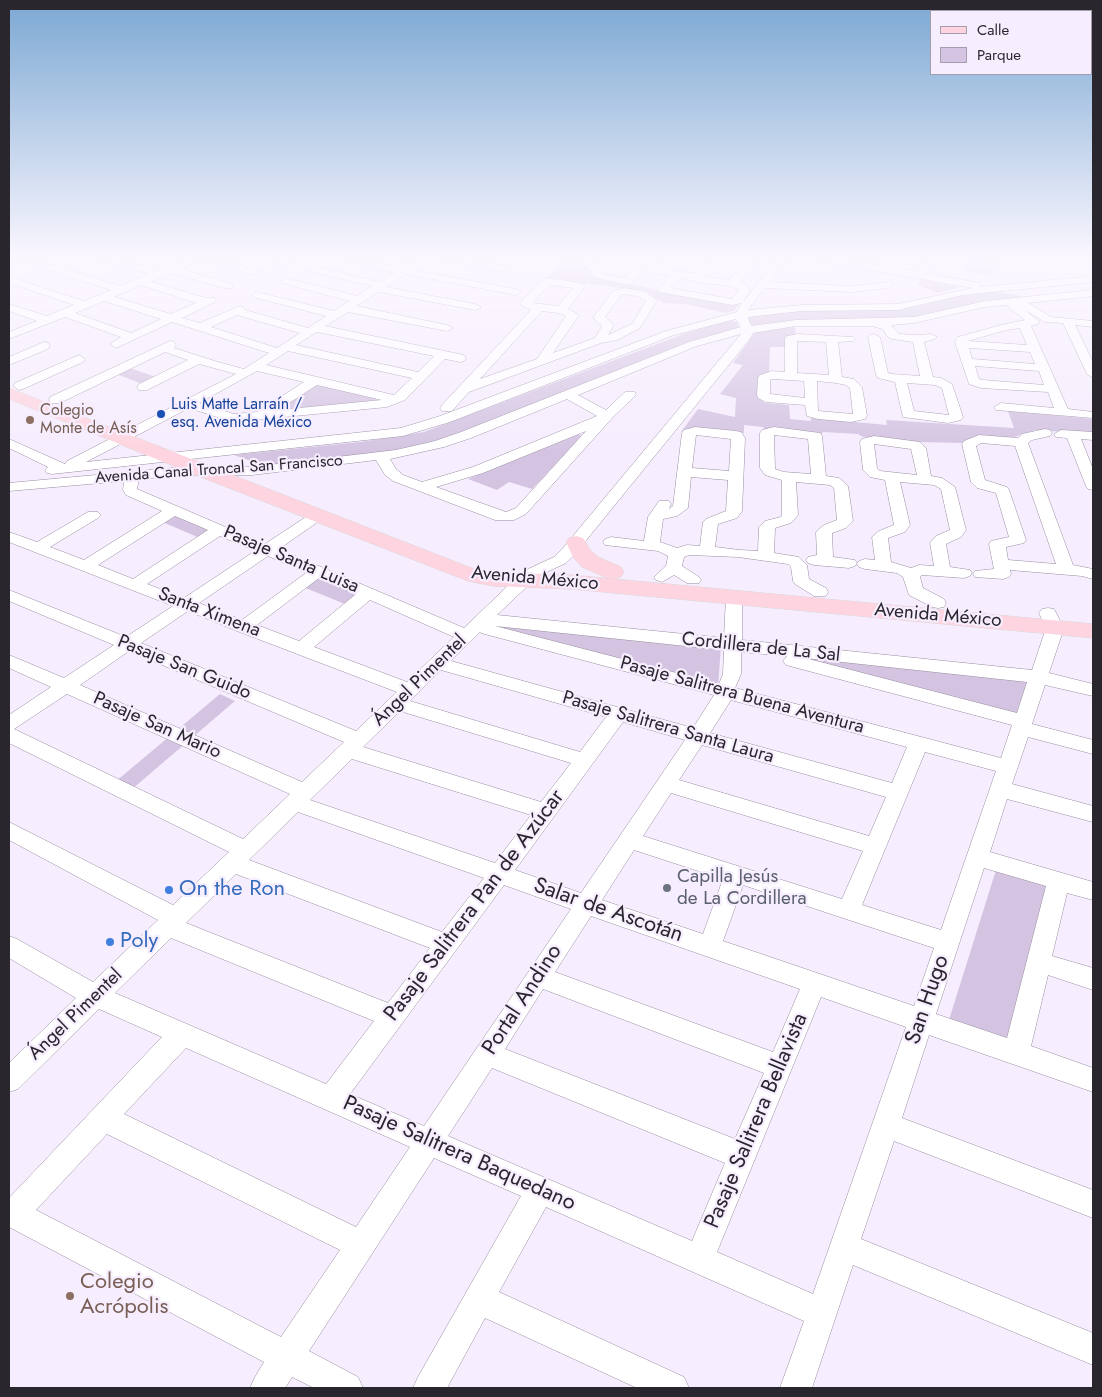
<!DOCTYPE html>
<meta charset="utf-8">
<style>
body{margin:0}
#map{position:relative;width:1102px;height:1397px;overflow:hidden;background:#f6edfe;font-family:Jost,sans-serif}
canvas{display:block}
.frame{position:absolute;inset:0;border:10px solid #2a262e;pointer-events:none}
.legend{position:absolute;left:930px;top:10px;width:162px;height:65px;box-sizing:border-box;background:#f6edfe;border:1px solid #a49dab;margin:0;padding:6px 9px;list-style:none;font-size:15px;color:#2a262e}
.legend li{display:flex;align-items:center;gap:10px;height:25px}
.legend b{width:25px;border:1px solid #a49dab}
</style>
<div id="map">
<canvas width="1102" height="1397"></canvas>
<div class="frame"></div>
<ul class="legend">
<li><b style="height:6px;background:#fdd4df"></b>Calle</li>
<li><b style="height:14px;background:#d4c4e2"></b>Parque</li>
</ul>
</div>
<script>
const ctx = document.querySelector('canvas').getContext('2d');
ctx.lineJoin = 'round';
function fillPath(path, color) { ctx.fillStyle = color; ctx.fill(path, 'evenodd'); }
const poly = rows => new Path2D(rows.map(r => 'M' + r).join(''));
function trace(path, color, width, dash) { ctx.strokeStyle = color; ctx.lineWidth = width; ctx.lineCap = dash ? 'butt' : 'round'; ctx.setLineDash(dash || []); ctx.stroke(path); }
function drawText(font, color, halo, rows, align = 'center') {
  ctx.font = font + ' Jost,sans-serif'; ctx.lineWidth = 4.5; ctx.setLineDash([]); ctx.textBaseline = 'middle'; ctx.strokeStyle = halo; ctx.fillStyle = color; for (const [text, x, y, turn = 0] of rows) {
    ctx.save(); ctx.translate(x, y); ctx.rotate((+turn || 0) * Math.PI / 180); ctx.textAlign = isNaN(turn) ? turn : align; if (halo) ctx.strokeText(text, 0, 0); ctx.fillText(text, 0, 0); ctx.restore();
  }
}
fillPath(poly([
 [970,258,994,262,991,276,964,271],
 [563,261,586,264,596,269,592,275,601,279,739,305,734,311,725,313,686,304,663,303,647,292,547,278],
 [921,279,951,285,959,288,937,293,918,285],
 [992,291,1027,297,907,319,759,325,752,325,747,320,749,316,799,310,894,310,920,306,957,296],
 [731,320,737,322,739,328,690,341,470,429,429,443,384,452,266,466,234,455,360,442,424,432,686,333],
 [795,327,796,335,786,347,770,347,769,373,759,398,765,403,789,405,790,419,811,421,811,418,887,425,886,420,1014,428,1008,411,1093,419,1093,434,1036,430,1008,439,977,437,967,440,967,443,918,442,863,437,858,434,823,432,822,434,764,429,763,427,744,425,744,433,688,430,681,432,698,409,735,417,736,398,720,394,743,365,733,363,756,331],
 [130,368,159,378,145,385,116,374],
 [316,383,378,399,374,402,269,412],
 [578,434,582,436,532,489,509,482,497,490,468,479],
 [171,515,213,530,202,539,160,521],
 [318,576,363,592,350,606,303,587],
 [503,624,721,645,718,688,500,628],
 [775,653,1032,678,1018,714],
 [220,694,235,701,131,790,115,782],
 [996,870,1053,888,1012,1046,948,1023]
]), '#d4c4e2');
const minor = poly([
 [12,257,27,257,120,286,149,274,96,259,95,257,111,257,159,271,192,257,212,257,261,271,262,273,257,276,202,260,181,269,232,284,233,286,232,288,224,288,172,273,151,282,206,298,215,298,216,300,215,302,182,318,200,323,240,306,244,307,245,310,308,328,326,316,253,297,252,295,257,292,334,311,349,301,282,283,281,281,286,278,357,296,372,286,309,271,308,269,313,266,380,282,393,273,337,259,336,257,354,257,400,268,418,257,430,257,413,270,516,289,521,292,516,295,405,274,386,287,475,304,481,307,475,310,379,292,356,306,447,325,453,328,447,331,348,312,325,326,464,355,466,358,464,361,460,362,445,359,405,400,387,407,233,422,189,408,86,462,401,428,440,416,666,331,737,312,742,303,732,305,659,292,658,290,670,276,651,273,646,270,647,268,660,266,670,257,681,257,668,270,694,273,711,257,722,257,703,276,730,280,749,257,757,257,757,261,740,282,745,284,750,290,743,302,779,257,789,257,770,282,852,286,889,282,894,285,889,288,852,292,765,288,748,310,802,305,898,304,973,288,813,260,808,257,831,257,914,271,924,264,928,257,938,257,932,268,925,273,980,283,980,287,1093,276,1093,282,963,295,898,310,802,311,748,317,751,326,796,320,914,317,985,301,1093,290,1093,296,1028,303,1051,317,1093,321,1093,327,1075,325,1093,362,1093,378,1087,374,1063,323,1045,322,1025,310,1040,322,1038,324,1031,326,1068,409,1093,412,1093,418,996,410,994,407,1001,403,1054,408,1048,392,981,388,969,384,955,342,956,339,958,337,1001,325,1025,320,1006,305,985,307,914,323,891,325,899,334,918,335,931,334,937,337,935,339,924,342,933,377,941,378,952,384,963,417,961,420,948,423,903,417,895,382,878,378,876,375,868,337,870,335,874,334,880,337,888,373,892,374,920,376,913,342,892,339,887,336,883,329,872,326,796,326,753,333,749,340,575,554,566,563,538,576,497,615,724,638,726,597,728,593,734,592,740,593,742,597,742,640,1032,670,1046,628,1039,613,1042,609,1048,608,1054,609,1064,628,1049,673,1093,684,1093,696,1045,685,1032,724,1093,740,1093,754,1028,737,1012,784,1093,806,1093,822,1007,799,990,852,1093,882,1093,900,1067,893,1052,956,1093,968,1093,990,1048,975,1031,1046,1093,1068,1093,1092,929,1035,902,1118,1093,1190,1093,1218,894,1141,861,1239,1093,1333,1093,1365,853,1265,812,1388,780,1388,804,1321,546,1207,499,1292,684,1377,689,1388,637,1388,485,1318,447,1388,413,1388,418,1377,521,1196,434,1158,309,1351,358,1377,363,1388,314,1388,292,1377,285,1388,250,1388,255,1377,264,1362,9,1227,9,1198,162,1037,99,1009,18,1089,9,1092,9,1063,76,998,9,958,9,936,17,939,93,982,158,920,9,840,9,822,173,905,229,852,9,743,9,715,51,687,9,668,9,655,64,678,114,645,9,601,9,590,126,637,173,606,9,542,9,532,37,542,88,512,98,512,101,515,98,518,50,547,84,560,162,511,126,495,123,490,124,481,9,491,9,483,183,467,252,467,396,450,435,441,461,432,689,342,741,327,736,319,674,335,450,422,403,436,52,474,47,473,45,470,48,467,9,448,9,439,65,464,67,461,236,374,199,364,147,390,139,390,137,387,139,384,188,360,165,352,60,403,50,403,49,400,50,397,170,341,174,342,176,345,174,348,218,362,244,369,269,353,172,322,116,348,110,344,121,337,65,317,9,339,9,332,37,321,9,311,9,304,47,316,74,305,9,283,9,277,84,301,111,290,13,259,12,257],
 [680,278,703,283,731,286,739,290,732,299,671,288,680,278],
 [141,285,196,303,171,314,114,297,141,285],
 [104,301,161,319,131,333,75,313,104,301],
 [237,315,300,333,277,348,211,327,237,315],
 [1020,328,1027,345,968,341,1006,330,1020,328],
 [317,332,434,356,418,372,296,345,317,332],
 [741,334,563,548,554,557,526,570,517,577,464,628,279,549,322,519,325,516,322,513,312,513,265,544,137,489,139,479,183,475,252,475,376,460,385,475,393,481,495,520,514,520,526,514,613,417,636,395,635,392,625,392,606,410,578,395,697,346,741,334],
 [969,348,1030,352,1035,364,972,359,969,348],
 [288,351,412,378,394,395,266,365,288,351],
 [975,366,1039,371,1044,385,983,380,979,379,975,366],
 [257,371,304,382,257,412,234,414,199,403,257,371],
 [907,383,935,385,942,388,949,415,914,411,907,383],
 [317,385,382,400,278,410,317,385],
 [567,399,597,416,473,467,422,482,403,475,396,469,390,459,444,447,471,438,567,399],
 [586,431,516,508,506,512,436,487,483,473,586,431],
 [175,516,208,530,133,579,98,565,175,516],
 [220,536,255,551,184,598,147,584,220,536],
 [268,556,306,573,242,620,199,603,268,556],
 [319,578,356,594,299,641,257,625,319,578],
 [370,600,454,637,407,682,314,647,370,600],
 [188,611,237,631,397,692,356,731,141,643,188,611],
 [495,626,724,650,723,674,719,684,495,626],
 [480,632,481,633,714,695,693,728,451,661,480,632],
 [129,651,344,742,302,782,80,685,129,651],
 [741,652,787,656,783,661,786,665,1012,725,1001,758,735,688,741,674,741,652],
 [805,658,1027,682,1017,713,805,658],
 [441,670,606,717,580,752,410,701,441,670],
 [67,694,290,794,243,839,14,729,67,694],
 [731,700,907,747,892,783,710,733,731,700],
 [400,711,571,763,541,802,363,747,400,711],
 [623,722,685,740,581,893,515,870,623,722],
 [702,745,886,797,869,836,679,780,702,745],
 [925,752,996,771,941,930,862,905,925,752],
 [352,759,531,815,495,863,310,800,352,759],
 [671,793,863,851,842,899,643,836,671,793],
 [298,812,484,878,442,932,249,860,298,812],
 [634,850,723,879,703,934,602,900,634,850],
 [984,868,1046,886,1007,1038,936,1014,984,868],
 [236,874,430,948,388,1003,186,923,236,874],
 [504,885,571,909,424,1126,350,1094,504,885],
 [743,885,934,948,914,1006,723,941,743,885],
 [591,916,800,989,773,1052,555,972,591,916],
 [171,938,374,1021,326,1084,115,993,171,938],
 [543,989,764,1073,735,1139,505,1049,543,989],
 [821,997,906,1027,813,1294,717,1252,821,997],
 [186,1048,410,1147,356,1227,124,1114,186,1048],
 [492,1068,725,1163,692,1241,448,1136,492,1068],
 [107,1134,340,1250,281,1337,36,1210,107,1134],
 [285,257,298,257,284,265,276,265,276,261,285,257],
 [437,257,459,257,507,266,512,269,507,272,442,260,437,257],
 [579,257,589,257,588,259,603,268,604,270,602,273,604,274,625,278,636,267,640,266,645,269,631,284,627,285,591,276,590,274,593,271,578,262,577,260,579,257],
 [548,278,580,283,585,286,568,309,579,315,553,353,595,338,602,326,593,318,613,291,624,288,643,291,657,300,640,328,617,340,601,343,469,392,452,411,442,411,440,408,442,405,531,310,521,305,520,303,521,301,544,279,548,278],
 [550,285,573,288,558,306,532,303,550,285],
 [624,294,640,297,646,301,632,324,608,335,614,325,605,317,621,295,624,294],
 [542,311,559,313,566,316,537,359,480,379,542,311],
 [799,334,853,337,855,339,853,341,838,342,842,377,854,379,862,387,867,416,865,419,851,422,818,419,807,416,805,405,766,402,758,398,757,395,758,378,760,375,772,371,785,372,785,338,787,336,799,334],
 [797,341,826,342,829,375,797,373,797,341],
 [773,379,804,381,805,398,770,394,770,380,773,379],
 [817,381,836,383,846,385,850,388,853,414,818,411,817,381],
 [44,342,48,343,50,346,48,349,9,365,9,357,44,342],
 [79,355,85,359,83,362,23,389,19,390,13,386,15,383,79,355],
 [695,427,736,431,741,432,745,438,742,511,737,518,718,524,715,547,740,550,758,551,759,527,765,521,781,517,782,515,782,480,765,475,760,468,760,433,762,430,774,427,820,433,822,436,826,476,839,478,848,486,853,521,846,528,832,533,833,557,855,560,857,563,855,566,849,568,814,565,808,563,806,560,808,557,817,555,816,532,819,529,824,525,837,520,834,488,830,485,796,482,798,515,791,523,775,528,774,553,799,557,807,565,809,579,826,588,828,592,826,596,814,596,795,584,793,581,791,567,788,564,738,557,689,555,684,557,682,566,699,577,701,580,699,583,687,583,674,575,662,582,656,580,654,577,666,566,668,556,658,551,605,545,603,542,605,539,611,537,644,541,648,517,659,501,669,501,671,504,669,509,673,506,682,433,684,430,695,427],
 [696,435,731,439,729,471,692,468,696,435],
 [774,435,808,439,811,474,784,472,775,469,774,435],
 [691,477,728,480,726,511,706,519,703,522,700,546,687,545,677,548,660,542,663,519,677,516,688,508,691,477],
 [1045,429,1050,430,1052,433,1050,436,1032,440,1028,443,1073,565,1093,569,1093,579,1082,576,1010,570,1011,574,1009,577,1003,579,975,577,973,574,975,571,994,569,989,544,991,541,1009,537,996,493,977,488,971,482,962,444,964,441,979,435,1018,438,1022,434,1045,429],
 [981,443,1015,446,1056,564,1008,560,1006,547,1024,543,1026,540,1009,490,1007,487,985,480,976,446,981,443],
 [1061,430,1093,432,1093,440,1081,439,1093,469,1093,490,1088,489,1086,486,1067,438,1056,437,1054,434,1061,430],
 [874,436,920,442,926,448,931,476,942,478,955,487,966,530,961,537,946,544,950,567,970,570,972,573,970,576,964,578,922,575,920,577,923,588,944,599,946,603,944,607,938,608,932,607,909,595,903,577,897,573,865,569,859,567,857,564,859,561,865,559,875,560,872,537,879,531,894,525,885,480,870,477,863,470,860,442,862,439,874,436],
 [874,444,911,449,917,475,880,471,877,468,874,444],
 [900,482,934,485,941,489,950,530,936,536,930,543,934,566,919,565,911,568,891,562,888,538,905,532,910,525,900,482]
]);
const major = poly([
 [9,388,474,569,493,572,571,575,1093,624,1093,638,571,589,493,586,468,581,193,474,9,399,9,388],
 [576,536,583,538,590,550,598,557,621,567,624,572,621,577,613,579,605,577,582,567,573,557,566,542,569,538,576,536]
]);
trace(minor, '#988ea1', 1);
trace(major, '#d9d8d9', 1);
fillPath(minor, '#fff');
fillPath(major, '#fdd4df');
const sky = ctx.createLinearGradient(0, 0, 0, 453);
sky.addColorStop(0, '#7ca8d3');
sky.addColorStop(0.57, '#fbf7ff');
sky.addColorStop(1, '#fbf7ff00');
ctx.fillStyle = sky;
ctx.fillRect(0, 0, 1102, 453);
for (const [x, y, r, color] of [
 [161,414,5,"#1a4fb4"],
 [30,420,5,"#8d6e63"],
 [667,888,5,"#6b7280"],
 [169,890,5,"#3f7fe0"],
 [110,942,5,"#3f7fe0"],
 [70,1296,5,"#8d6e63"]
]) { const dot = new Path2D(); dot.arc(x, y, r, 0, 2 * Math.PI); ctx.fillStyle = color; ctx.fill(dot); trace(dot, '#f6edfe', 2); }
drawText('16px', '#164399', '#f6edfe', [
 ["Luis Matte Larraín /",171,405],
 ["esq. Avenida México",171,423]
], 'left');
drawText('16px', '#785e54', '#f6edfe', [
 ["Colegio",40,411],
 ["Monte de Asís",40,429]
], 'left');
drawText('16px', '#2a262e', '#f6edfe', [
 ["Avenida Canal Troncal San Francisco",219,470,-4]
]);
drawText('19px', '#2a262e', '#f6edfe', [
 ["Pasaje Santa Luisa",291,560,23],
 ["Avenida México",535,579,5],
 ["Santa Ximena",209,613,21],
 ["Avenida México",938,616,5],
 ["Cordillera de La Sal",761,648,6],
 ["Pasaje San Guido",184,668,22],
 ["Ángel Pimentel",420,681,-44],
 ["Pasaje Salitrera Buena Aventura",742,696,15],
 ["Pasaje San Mario",157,726,24],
 ["Pasaje Salitrera Santa Laura",668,728,16],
 ["Ángel Pimentel",76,1015,-44]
]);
drawText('19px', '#5b616d', '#f6edfe', [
 ["Capilla Jesús",677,877],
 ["de La Cordillera",677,899]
], 'left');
drawText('22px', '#366cbe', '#f6edfe', [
 ["On the Ron",179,890],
 ["Poly",120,942]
], 'left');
drawText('22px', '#2a262e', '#f6edfe', [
 ["Pasaje Salitrera Pan de Azúcar",475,906,-53],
 ["Salar de Ascotán",608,911,19],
 ["Portal Andino",523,1000,-57],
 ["San Hugo",928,1000,-71],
 ["Pasaje Salitrera Bellavista",757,1121,-67],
 ["Pasaje Salitrera Baquedano",459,1154,24]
]);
drawText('22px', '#785e54', '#f6edfe', [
 ["Colegio",80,1283],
 ["Acrópolis",80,1308]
], 'left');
</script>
